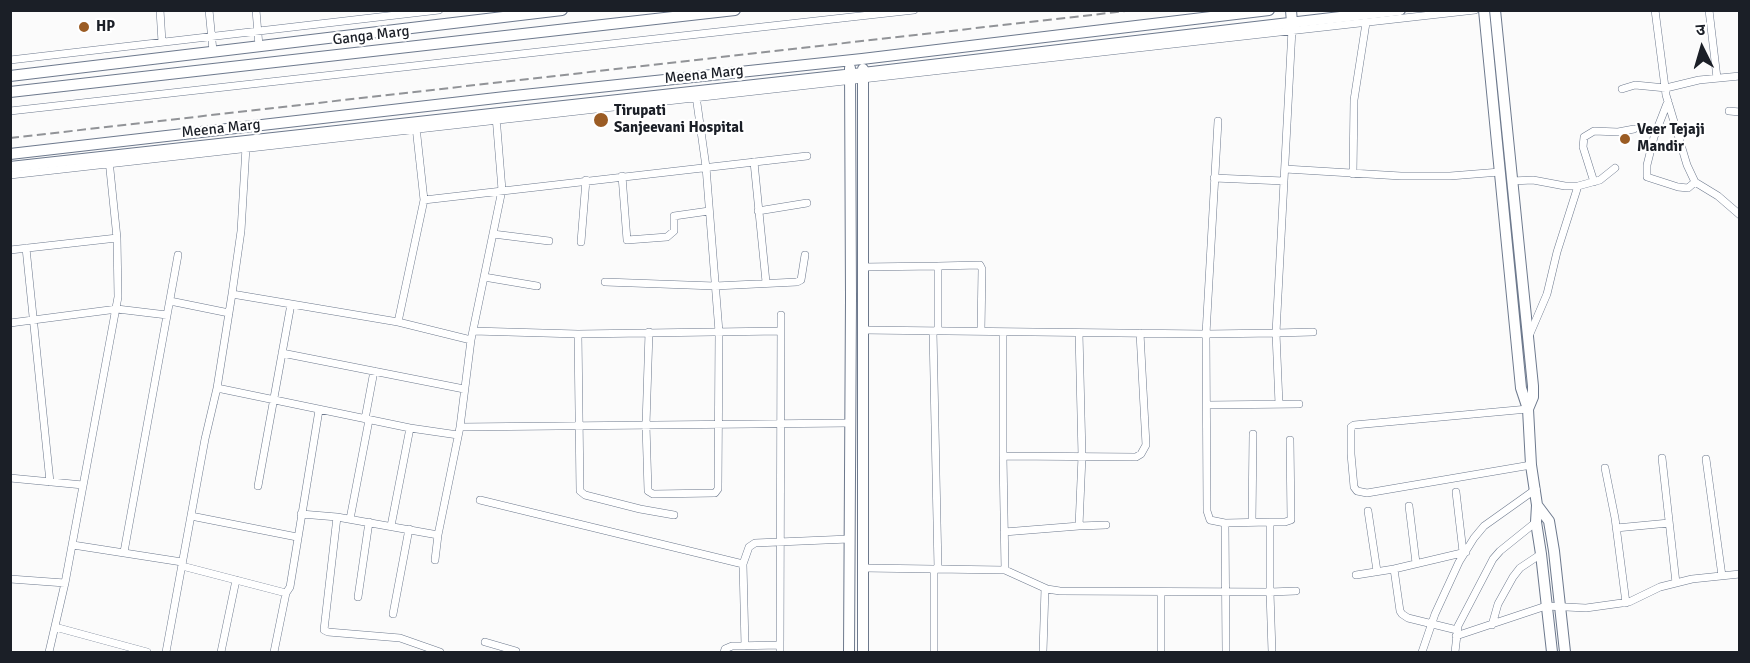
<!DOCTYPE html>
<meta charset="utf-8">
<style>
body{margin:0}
#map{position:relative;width:1750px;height:663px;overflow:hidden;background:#fbfbfb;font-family:Signika,"Noto Sans Devanagari",sans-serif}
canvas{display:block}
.frame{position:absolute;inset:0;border:12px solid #1b1f27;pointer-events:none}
.north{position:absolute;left:1672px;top:18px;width:60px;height:60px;-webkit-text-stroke:4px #fff;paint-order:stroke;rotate:355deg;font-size:16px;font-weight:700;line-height:24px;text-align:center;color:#1b1f27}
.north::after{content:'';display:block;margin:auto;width:21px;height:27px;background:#1b1f27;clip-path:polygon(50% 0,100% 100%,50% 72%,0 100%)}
</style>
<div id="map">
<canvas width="1750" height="663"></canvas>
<div class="frame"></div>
<div class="north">उ</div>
</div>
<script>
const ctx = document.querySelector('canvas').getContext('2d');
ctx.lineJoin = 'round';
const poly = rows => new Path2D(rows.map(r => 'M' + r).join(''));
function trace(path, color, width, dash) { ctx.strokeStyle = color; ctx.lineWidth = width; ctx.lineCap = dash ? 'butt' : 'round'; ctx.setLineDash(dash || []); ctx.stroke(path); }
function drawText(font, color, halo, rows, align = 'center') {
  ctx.font = font + ' Signika,sans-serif'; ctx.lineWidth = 4.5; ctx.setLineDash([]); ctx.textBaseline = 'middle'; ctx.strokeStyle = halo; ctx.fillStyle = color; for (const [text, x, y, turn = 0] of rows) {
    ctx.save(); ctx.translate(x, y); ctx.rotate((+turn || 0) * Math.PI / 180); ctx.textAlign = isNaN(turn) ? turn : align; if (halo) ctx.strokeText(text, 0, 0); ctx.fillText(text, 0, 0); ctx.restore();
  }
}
const street = poly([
 [160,10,162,42],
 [209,10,213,51],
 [256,10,259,46],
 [1655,10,1666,95,1687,165,1695,182,1718,196,1740,215],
 [1709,10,1717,78],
 [1292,29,1276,333,1313,332],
 [10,60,439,10],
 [1622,89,1635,85,1666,88,1699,80,1740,76],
 [1668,101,1654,137,1647,165,1647,177,1678,187,1688,188,1695,182],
 [10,111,914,10],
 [1729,111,1740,112],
 [109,160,117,238],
 [754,162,766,282],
 [1285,169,1401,176,1450,176,1500,172],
 [1353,174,1354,100,1366,23],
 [10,175,1475,10],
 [622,176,627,240,667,237,674,231,674,216,709,211],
 [1214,178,1284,181],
 [1512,181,1533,180,1565,186,1578,186,1600,180,1615,168],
 [1594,182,1583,147,1584,137,1594,131,1618,132,1634,129],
 [424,200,807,156],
 [758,211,807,203],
 [493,234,549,241],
 [581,242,586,180],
 [26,248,50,482],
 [10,250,117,238,118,297,65,583,10,579],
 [938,266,980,265,982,269,981,331],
 [862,267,938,266,938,331],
 [484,277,537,286],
 [605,282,715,286,797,282,801,280,805,255],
 [232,294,241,231,246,147],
 [170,301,229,313],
 [398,322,424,200,416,127],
 [10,323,117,309,167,315],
 [862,330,1206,334,1218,121],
 [473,331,578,334],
 [933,331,938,569],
 [649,332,646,425,648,491,653,494,715,493,718,489,719,332,706,167,696,96],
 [1003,332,1003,456,1136,457,1141,454,1146,445,1140,333],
 [1529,336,1547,294,1557,252,1578,186],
 [282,353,464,389],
 [217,388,410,428,458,435],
 [1207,405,1299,404],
 [1528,409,1354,425,1351,427,1351,454,1354,487,1357,491,1367,493,1531,465],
 [365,419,374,371],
 [460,427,850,423],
 [1003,456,1005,570],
 [1662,458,1676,583],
 [1706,459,1722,576],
 [1605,468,1615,518,1626,603],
 [10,478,83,485],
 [258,486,291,304],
 [1456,492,1463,552],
 [480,500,743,564,745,646],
 [1409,506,1416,563],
 [1368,511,1377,571],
 [301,514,337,517,438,535],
 [674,515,640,509,585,495,580,491,578,334,781,331],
 [191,516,297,537],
 [337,517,324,630,328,632,400,638,440,652],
 [350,519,369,420],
 [1252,522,1253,434],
 [1270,522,1285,522,1291,520,1290,440],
 [1225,523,1270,522,1270,592,1296,591],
 [391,526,410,428],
 [1079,526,1106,525],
 [1616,528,1669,523],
 [1004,532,1079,526,1082,456,1079,333],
 [73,545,182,562],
 [124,552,178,255],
 [435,560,438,535,460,427,471,340,502,190,496,116],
 [743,564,749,547,755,543,849,539],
 [182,566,286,593,274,652],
 [863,568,1005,570,1047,589,1060,591,1270,592,1272,652],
 [1394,569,1400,611,1402,614,1408,618,1457,630],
 [1356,575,1394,569,1466,552],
 [286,593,290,587,319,410],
 [358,597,369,522],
 [393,614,409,529],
 [1492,625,1498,604,1513,577,1520,568,1541,554],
 [55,627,147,652],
 [1456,636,1546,606,1586,608,1629,602,1660,587,1692,579,1740,574],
 [485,642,516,651],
 [49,652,65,583],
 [166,652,205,439,217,388,232,294,398,322,471,340],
 [221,652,236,580],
 [724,652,725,649,732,646,780,645],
 [780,652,781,315],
 [934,652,934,569],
 [1043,652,1045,588],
 [1161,652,1161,592],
 [1226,652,1225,523,1210,520,1207,511,1206,334,1276,333,1279,404],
 [1422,652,1435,614,1459,562,1474,538,1484,526,1536,489],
 [1455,652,1458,626,1493,559,1500,551,1536,522]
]);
const secondary = poly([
 [1291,10,1292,23],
 [1484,10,1521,388,1528,409,1531,465,1537,505,1536,522,1541,554,1552,652],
 [1495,10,1533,386,1533,397,1528,409],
 [863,69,863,652],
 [10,76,562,10],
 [10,92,735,10],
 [10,154,505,97,862,59,1269,10],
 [10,167,863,73,1400,10],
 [1537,505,1549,521,1554,551,1565,652],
 [849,652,851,298,850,68]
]);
trace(street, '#6d798d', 8);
trace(secondary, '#6d798d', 12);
trace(street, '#fff', 7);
trace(secondary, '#fff', 10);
trace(poly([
 [10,138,1135,10]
]), '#919397', 2, [9, 4.5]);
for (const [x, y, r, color] of [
 [84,27,6,"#9b5c24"],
 [601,120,8,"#9b5c24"],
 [1625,139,6,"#9b5c24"]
]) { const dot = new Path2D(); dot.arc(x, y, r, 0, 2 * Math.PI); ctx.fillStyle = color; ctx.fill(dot); trace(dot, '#fff', 2); }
drawText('bold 15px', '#1b1f27', '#fff', [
 ["HP",96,27],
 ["Tirupati",614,111],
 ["Sanjeevani Hospital",614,128],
 ["Veer Tejaji",1637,130],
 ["Mandir",1637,147]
], 'left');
drawText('15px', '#1b1f27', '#fff', [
 ["Ganga Marg",371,36,-7],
 ["Meena Marg",704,75,-6],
 ["Meena Marg",221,129,-6]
]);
</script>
